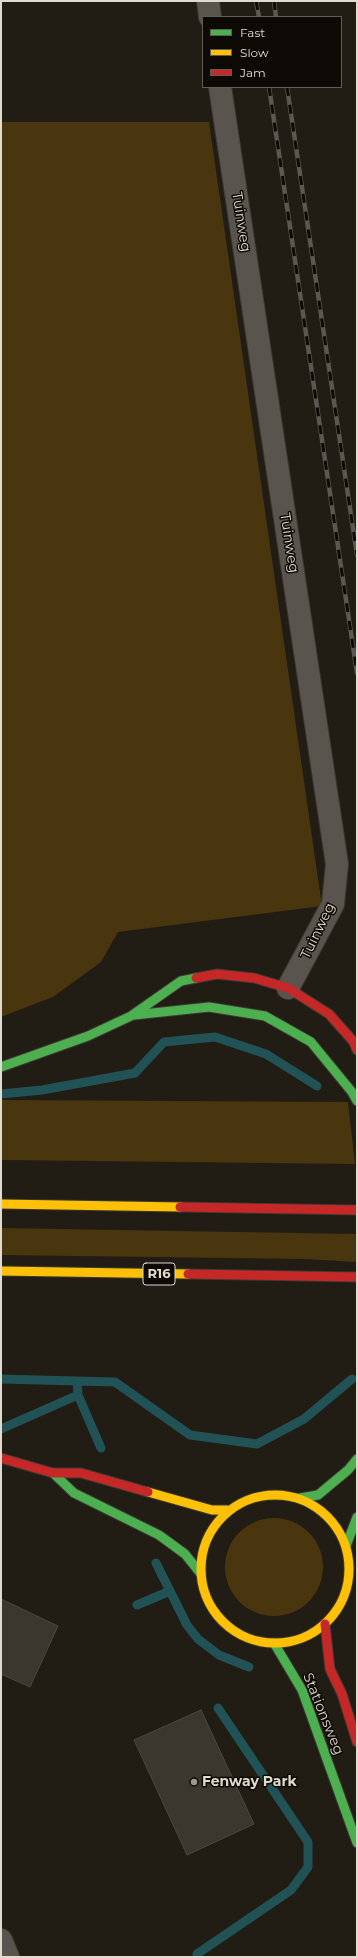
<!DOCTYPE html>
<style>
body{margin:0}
#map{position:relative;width:358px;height:1958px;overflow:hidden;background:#211d14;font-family:Montserrat,sans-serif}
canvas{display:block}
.frame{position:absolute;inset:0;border:2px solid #e0dacf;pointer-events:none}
.legend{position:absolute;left:202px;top:16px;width:140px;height:72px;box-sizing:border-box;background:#0d0904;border:1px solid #615d55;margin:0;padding:5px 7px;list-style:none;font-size:12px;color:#e0dacf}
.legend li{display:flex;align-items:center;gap:8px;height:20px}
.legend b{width:20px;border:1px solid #615d55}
</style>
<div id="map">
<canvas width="358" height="1958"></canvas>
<div class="frame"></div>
<ul class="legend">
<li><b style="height:5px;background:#4caf50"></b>Fast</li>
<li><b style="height:5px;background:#ffc107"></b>Slow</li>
<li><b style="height:5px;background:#c62828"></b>Jam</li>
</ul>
</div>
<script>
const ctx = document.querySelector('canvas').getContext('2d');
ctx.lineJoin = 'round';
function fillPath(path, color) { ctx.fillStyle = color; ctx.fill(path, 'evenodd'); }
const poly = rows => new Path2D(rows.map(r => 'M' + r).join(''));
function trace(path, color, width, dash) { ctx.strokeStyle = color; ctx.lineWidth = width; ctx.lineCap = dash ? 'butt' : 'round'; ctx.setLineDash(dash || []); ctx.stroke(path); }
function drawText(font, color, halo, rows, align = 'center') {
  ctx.font = font + ' Montserrat,sans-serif'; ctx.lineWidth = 3; ctx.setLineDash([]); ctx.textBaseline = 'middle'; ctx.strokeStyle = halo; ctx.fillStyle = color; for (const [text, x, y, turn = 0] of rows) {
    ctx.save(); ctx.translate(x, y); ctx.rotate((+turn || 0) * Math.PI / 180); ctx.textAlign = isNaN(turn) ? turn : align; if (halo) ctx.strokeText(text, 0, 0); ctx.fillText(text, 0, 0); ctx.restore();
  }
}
fillPath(poly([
 [1,122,209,122,322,906,118,932,101,962,53,997,1,1017],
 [1,1100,348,1102,355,1164,1,1160],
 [1,1228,357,1234,357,1262,304,1259,1,1255],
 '225 1567a49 49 0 1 1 98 0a49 49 0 1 1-98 0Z'
]), '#49350e');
trace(poly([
 [1,1094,42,1090,135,1073,164,1042,215,1037,266,1054,317,1086],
 [1,1379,115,1382,190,1435,257,1444,304,1419,352,1379],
 [77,1381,78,1395,101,1448],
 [1,1429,78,1395],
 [156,1563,187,1625,198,1639,219,1655,249,1667],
 [137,1605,170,1591],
 [197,1954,291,1890,308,1867,308,1842,218,1708]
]), '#215256', 9);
const building = poly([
 [1,1599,58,1626,30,1687,1,1674,1,1599],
 [201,1710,254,1824,187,1855,134,1740,201,1710]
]);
fillPath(building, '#3b372f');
trace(building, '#4c4840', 1);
const street = poly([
 [208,1,210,17],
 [220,87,337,864,333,904,288,988],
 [1,1940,8,1957]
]);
const fast = poly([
 [134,1015,209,1007,265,1016,311,1042,352,1092,357,1101],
 [1,1067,88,1036,131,1016,181,981,196,978],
 [53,1473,74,1493,159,1535,185,1554,201,1574],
 [300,1498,318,1495,348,1470,357,1459],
 [346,1546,357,1517],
 [274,1643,302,1690,357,1843]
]);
const slow = poly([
 [1,1204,180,1207],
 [1,1271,188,1274],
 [148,1492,212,1510,227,1510],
 '201 1569a74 74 0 1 1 148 0a74 74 0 1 1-148 0Z'
]);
const jam = poly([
 [196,978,217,974,254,978,288,988,329,1014,353,1041,357,1050],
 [180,1207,357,1210],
 [188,1274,357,1277],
 [1,1458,53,1473,81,1473,148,1492],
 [325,1624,330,1669,342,1694,357,1742]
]);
trace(street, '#3e3933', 24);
trace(fast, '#3e3933', 11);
trace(slow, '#3e3933', 11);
trace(jam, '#3e3933', 11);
trace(street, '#59554e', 22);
trace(fast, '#4caf50', 9);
trace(slow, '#ffc107', 9);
trace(jam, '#c62828', 9);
const rail = poly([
 [256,1,259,17],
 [274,1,276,17],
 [269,87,357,673],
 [287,87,357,555]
]);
trace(rail, '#5c5851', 4.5);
trace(rail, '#0d0904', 3, [9]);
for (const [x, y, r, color] of [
 [194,1782,4,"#9d988e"]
]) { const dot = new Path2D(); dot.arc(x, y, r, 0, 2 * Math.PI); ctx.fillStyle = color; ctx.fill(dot); trace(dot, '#0d0904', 1.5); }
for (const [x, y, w] of [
 [159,1274,32]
]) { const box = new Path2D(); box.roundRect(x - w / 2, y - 11, w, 22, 3); ctx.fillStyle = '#0d0904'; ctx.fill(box); trace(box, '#e0dacf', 1); }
drawText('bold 13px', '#e0dacf', null, [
 ["R16",159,1274]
]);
drawText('14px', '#e0dacf', '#0d0904', [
 ["Tuinweg",241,222,81],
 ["Tuinweg",289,543,81],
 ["Tuinweg",318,931,-64],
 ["Stationsweg",323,1714,68]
]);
drawText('bold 14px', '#e0dacf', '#0d0904', [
 ["Fenway Park",202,1782]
], 'left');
</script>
